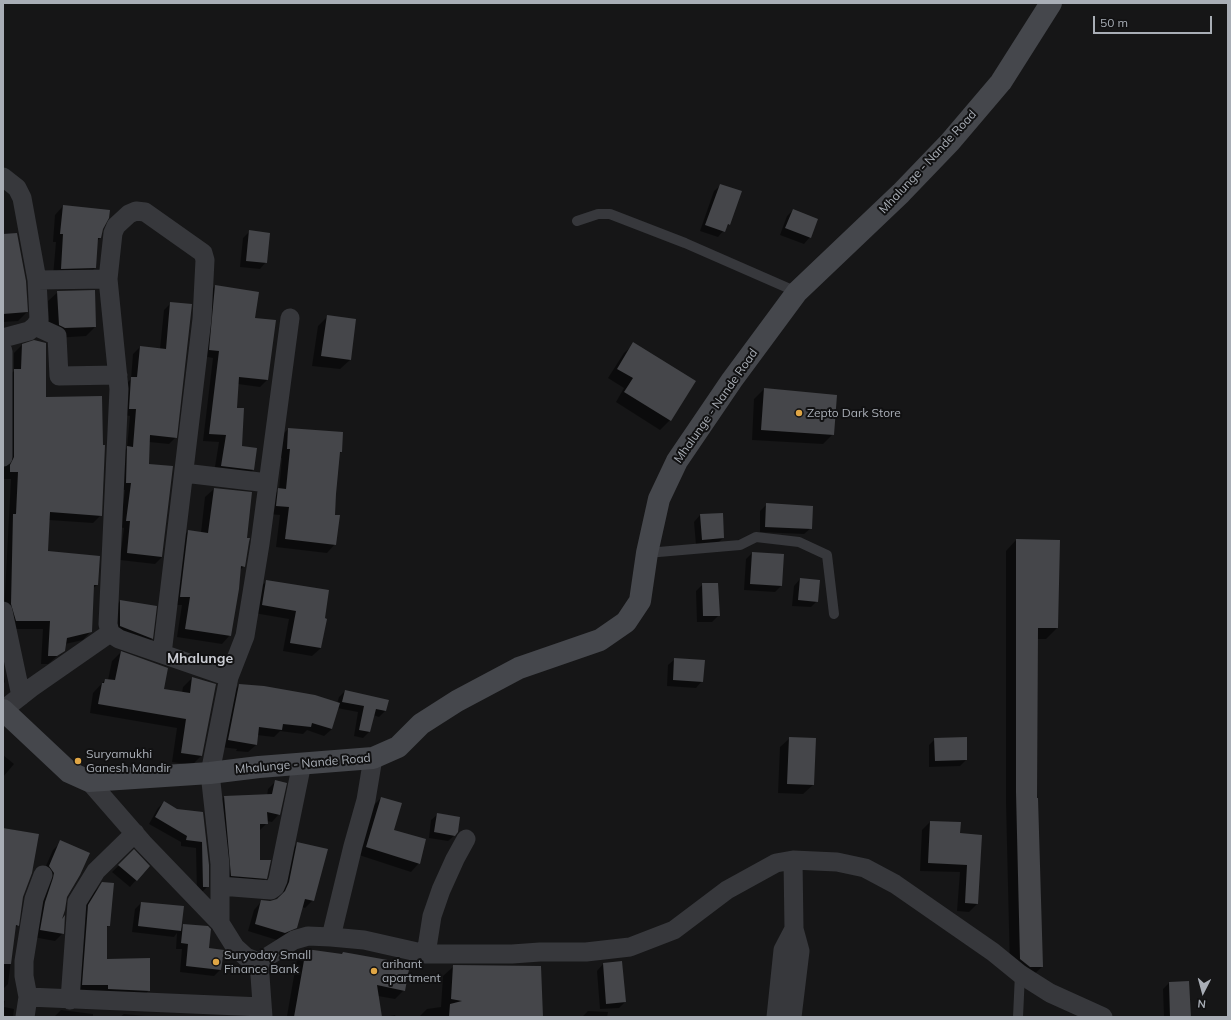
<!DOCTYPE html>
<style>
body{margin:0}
#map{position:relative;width:1231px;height:1020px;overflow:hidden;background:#161617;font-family:Mulish,sans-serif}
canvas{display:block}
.frame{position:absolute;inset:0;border:4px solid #a9aeb6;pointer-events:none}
.north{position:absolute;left:1183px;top:972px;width:40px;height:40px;-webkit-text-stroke:3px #111112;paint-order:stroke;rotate:186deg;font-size:11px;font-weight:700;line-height:16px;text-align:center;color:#a9aeb6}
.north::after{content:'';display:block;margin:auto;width:14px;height:18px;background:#a9aeb6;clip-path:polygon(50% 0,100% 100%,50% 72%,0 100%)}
.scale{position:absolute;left:1093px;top:16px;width:119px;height:18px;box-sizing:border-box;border:2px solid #a9aeb6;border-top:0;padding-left:5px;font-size:12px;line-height:14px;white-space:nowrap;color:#a9aeb6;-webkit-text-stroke:3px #111112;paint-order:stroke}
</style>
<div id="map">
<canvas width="1231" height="1020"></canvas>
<div class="frame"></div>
<div class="north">N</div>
<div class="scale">50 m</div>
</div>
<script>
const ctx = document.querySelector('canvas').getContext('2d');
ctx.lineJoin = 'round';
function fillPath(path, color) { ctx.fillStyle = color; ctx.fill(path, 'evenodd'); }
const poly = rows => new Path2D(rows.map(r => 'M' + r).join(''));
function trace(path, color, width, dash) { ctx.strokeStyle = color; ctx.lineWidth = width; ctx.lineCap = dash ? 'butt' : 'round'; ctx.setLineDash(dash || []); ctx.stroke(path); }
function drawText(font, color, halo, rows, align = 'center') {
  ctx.font = font + ' Mulish,sans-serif'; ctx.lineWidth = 4; ctx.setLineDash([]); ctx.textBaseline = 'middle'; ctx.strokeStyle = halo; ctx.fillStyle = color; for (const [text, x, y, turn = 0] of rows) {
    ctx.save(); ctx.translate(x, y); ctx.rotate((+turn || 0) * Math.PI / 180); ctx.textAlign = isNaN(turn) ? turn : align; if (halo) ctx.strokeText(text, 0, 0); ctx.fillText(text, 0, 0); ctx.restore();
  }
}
fillPath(poly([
 [721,185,729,224,718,237,700,231,714,191],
 [63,206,102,228,100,238,97,241,95,268,87,276,53,276,56,242,53,242,55,215],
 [793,210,810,237,804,244,780,235,787,216],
 [250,231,266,262,260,269,240,267,243,238],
 [3,235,27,312,18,321,3,322],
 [215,286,254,318,267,380,260,387,238,384,236,409,241,447,253,470,246,477,214,473,219,442,203,441,213,358,203,356,208,293],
 [58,292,95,327,86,336,55,338,50,334,48,301],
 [171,303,176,437,169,444,149,442,148,465,172,467,162,557,155,564,120,560,124,528,120,527,125,490,119,490,121,454,127,448,130,416,123,415,125,385,131,379,133,354,140,347,160,349,164,310],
 [328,316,355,320,350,360,340,369,312,366,318,326],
 [634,344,670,420,660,430,616,402,624,388,608,378,624,353],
 [22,345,101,515,93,523,49,520,47,552,97,585,92,589,91,631,83,640,65,644,64,650,48,664,41,664,43,629,8,629,4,612,11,479,3,479,3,468,6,466,6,378,14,371,14,353],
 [764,389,833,434,823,444,752,440,754,399],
 [288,429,341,452,338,455,334,516,335,544,327,553,276,547,280,515,268,514,270,498,279,490,282,458,278,457,279,438],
 [214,489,244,566,239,571,230,635,222,644,177,637,182,605,172,605,180,540,188,531,201,533,205,497],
 [767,504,811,528,804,534,760,532,760,511],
 [700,515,723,538,717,544,696,545,694,522],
 [1016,540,1057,628,1046,639,1037,639,1036,799,1042,967,1031,977,1010,970,1006,803,1006,551],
 [752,553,783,555,781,586,775,592,744,590,746,559],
 [800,579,817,601,811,607,792,606,794,586],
 [267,581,326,619,321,648,312,656,283,651,289,619,254,613,258,589],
 [703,584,719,615,712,622,697,622,696,591],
 [120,601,156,607,152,639,142,648,111,636,111,611],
 [121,652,163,690,182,693,183,687,192,678,201,756,192,765,172,762,177,728,90,713,93,693,105,680,108,680,112,661],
 [675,659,702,681,696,688,667,686,668,665],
 [3,669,5,682,3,684],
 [239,685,337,704,339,697,345,691,385,711,379,717,373,715,369,732,363,738,354,736,358,712,337,708,332,729,324,736,307,730,303,734,280,731,274,737,257,735,256,745,248,752,236,751,237,749,221,747,232,693],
 [790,738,813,785,803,794,778,793,780,747],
 [966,738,966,760,960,766,929,767,929,745,935,739],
 [3,755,14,764,3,777],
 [275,782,279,814,272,822,266,821,267,823,259,831,260,861,266,878,258,886,224,883,217,804,224,797,267,796,268,789],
 [381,798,393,831,419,863,411,872,359,855,373,806],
 [164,802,177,810,202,813,208,886,202,892,197,893,196,848,181,846,181,842,149,824,158,808],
 [438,814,455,835,448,841,429,838,431,820],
 [930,822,959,834,977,904,969,912,957,911,960,872,920,871,922,830],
 [3,828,38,834,22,897,18,925,15,928,8,984,3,989],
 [61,842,67,896,59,922,63,933,55,941,33,937,42,875,53,850],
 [297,844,313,900,305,908,302,907,296,927,288,935,277,940,248,931,254,910,261,902,278,900,282,891,290,851],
 [134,851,148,866,130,887,112,872],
 [103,883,109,925,106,928,106,960,149,990,141,999,74,993,79,915,94,892],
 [141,903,181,928,184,925,208,949,220,970,214,976,180,972,182,949,176,949,177,933,174,937,132,932,135,909],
 [306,950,341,955,343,953,404,990,395,999,378,996,381,1017,285,1017,287,1016,297,959],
 [622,963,625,1002,619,1008,600,1009,597,971,603,964],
 [454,966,543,1017,419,1017,427,1009,441,1007,443,976],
 [1169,983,1189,1017,1164,1017,1163,989],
 [3,1001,5,1001,4,1007,14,1009,13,1017,3,1017],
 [61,1010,93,1014,93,1017,54,1017],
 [588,1011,608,1012,607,1017,582,1017],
 [124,1014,156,1017,120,1017],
 [395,1015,396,1017,384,1017],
 [181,1016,215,1017,180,1017]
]), '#0007');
fillPath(poly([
 [720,184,742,191,730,225,728,224,725,232,705,225],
 [63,205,110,210,109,218,103,229,101,238,98,238,96,268,61,269,63,234,60,234],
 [793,209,818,219,811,238,785,228],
 [249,230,270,233,267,263,246,261],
 [17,233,26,281,28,312,3,314,3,234],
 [215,285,259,292,255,318,276,320,268,380,239,377,237,408,244,408,242,446,257,448,254,470,221,466,226,435,209,434,219,351,209,350],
 [95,290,96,327,65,328,59,325,57,291],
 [170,302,192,304,177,438,150,435,149,464,173,466,162,557,127,553,130,521,126,521,131,483,126,483,127,446,133,447,136,409,129,409,131,377,137,377,140,346,166,349],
 [327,315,356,319,351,360,321,356],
 [34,340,46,343,46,397,102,396,103,445,105,445,102,516,50,512,48,551,100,556,98,585,94,585,92,632,67,638,65,651,57,656,48,656,50,621,16,621,11,604,13,514,16,514,18,472,10,472,10,465,14,457,14,369,21,369,22,344],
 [633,342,696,381,671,421,624,392,633,378,617,369],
 [764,388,837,395,834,435,761,430],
 [288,428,343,432,342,452,340,452,336,494,335,515,340,515,336,545,285,539,289,507,276,506,278,488,286,489,290,449,287,449],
 [214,488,252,492,247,538,250,538,249,542,245,567,241,566,239,589,231,636,185,629,190,597,180,597,188,530,208,533],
 [766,503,813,506,812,529,765,527],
 [723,513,724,538,702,540,700,514],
 [1016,539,1060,540,1058,628,1038,628,1037,798,1038,798,1043,967,1030,967,1020,959,1016,792],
 [752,552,784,554,782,586,750,584],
 [800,578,820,580,818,602,798,600],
 [266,580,329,590,325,618,327,619,321,648,290,643,296,611,262,605],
 [702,583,718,583,720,616,703,616],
 [120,600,157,606,153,639,120,626],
 [121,651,168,668,164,689,190,693,192,677,216,684,202,756,181,753,186,719,98,704,102,683,104,683,105,679,115,680],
 [674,658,705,660,703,682,673,680],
 [239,684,264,686,315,695,340,703,332,729,312,723,311,727,283,724,282,730,259,727,257,745,228,740],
 [345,690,389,700,386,711,376,709,370,732,359,730,364,706,342,702],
 [789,737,816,738,814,785,787,784],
 [967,737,967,760,935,761,934,738],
 [275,780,287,783,280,815,267,812,268,824,260,824,260,860,271,860,267,879,231,876,224,796,272,794],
 [381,797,402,803,394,830,426,839,420,864,366,847],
 [164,801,177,809,203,812,209,865,209,887,203,887,202,842,186,840,187,836,155,817],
 [437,813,460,817,458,832,455,836,434,832],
 [930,821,961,822,960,833,982,835,978,904,965,903,967,865,928,863],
 [3,828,39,834,32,873,23,897,19,926,16,925,11,964,3,964],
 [60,840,90,853,80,875,67,897,65,910,62,919,65,915,64,934,40,930,45,902,53,878,54,873,49,866],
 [297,842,328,849,314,901,305,899,297,928,285,933,255,924,261,900,270,901,277,899,285,891,289,882],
 [134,849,150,866,137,881,118,865],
 [102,882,114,883,110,926,107,926,107,959,150,958,150,991,108,989,108,985,82,985,88,905],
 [141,902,184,906,181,931,138,926],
 [183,924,208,926,211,929,209,948,224,950,221,970,186,966,188,944,181,943],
 [306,949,342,954,343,952,410,964,405,991,377,985,382,1017,294,1017],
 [622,961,626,1002,606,1004,603,963],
 [453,965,541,966,543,1017,449,1017,450,1004,462,1001,451,999],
 [1189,981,1191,1017,1170,1017,1169,982]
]), '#45464a');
trace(poly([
 [577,221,598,214,610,214,685,243,797,292],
 [647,553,740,545,756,537,799,542,827,555,834,614],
 [1018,1017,1020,974]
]), '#37383c', 10);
trace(poly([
 [3,177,17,188,22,198,37,280,39,320,35,326,29,331,3,338],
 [108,279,119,389,108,624,110,633,119,639,229,677],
 [37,280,108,279,113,233,116,226,129,214,136,211,145,212,203,253,205,260,202,319,162,654],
 [35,326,57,336,59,376,118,375],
 [3,351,3,457],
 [184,473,268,483],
 [3,611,21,696],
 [3,710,31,688,110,633],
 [89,781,143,843,220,923,235,947,246,957,259,962],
 [466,839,455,859,441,890,432,916,426,954,512,954,540,952,586,952,630,947,674,930,727,890,776,863,793,860,837,862,865,868,895,884,993,952,1020,974,1050,993,1103,1017],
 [220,886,271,890,275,887,278,880,302,763],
 [220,923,220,864,210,773,229,677,245,636,260,544,290,318],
 [331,937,364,940,426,954],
 [259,962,294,940,308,936,331,937,353,846,366,800,373,758],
 [259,962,263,1017],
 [28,997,24,976,24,961,34,899,43,875],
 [70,1000,77,902,96,871,135,833],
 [25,1017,28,997,262,1007],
 [776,1017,783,950,794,929],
 [792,1017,800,951,794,929,793,860]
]), '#37383c', 19);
trace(poly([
 [3,710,69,772,89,781,210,773,259,767,373,758,398,747,421,724,457,701,519,668,600,640,626,622,640,601,647,553,659,499,677,461,732,380,797,292,901,193,950,142,1001,82,1051,3]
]), '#45474c', 22);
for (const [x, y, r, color] of [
 [799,413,4,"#e0a645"],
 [78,761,4,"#e0a645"],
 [216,962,4,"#e0a645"],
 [374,971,4,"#e0a645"]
]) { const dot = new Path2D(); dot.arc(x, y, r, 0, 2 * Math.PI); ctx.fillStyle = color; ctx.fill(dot); trace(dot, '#111112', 1.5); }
drawText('12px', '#a9aeb6', '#111112', [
 ["Mhalunge - Nande Road",928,162,-47],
 ["Mhalunge - Nande Road",716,406,-55],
 ["Mhalunge - Nande Road",303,764,-5]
]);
drawText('12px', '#a9aeb6', '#111112', [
 ["Zepto Dark Store",807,413],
 ["Suryamukhi",86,754],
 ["Ganesh Mandir",86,768],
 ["Suryoday Small",224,955],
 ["Finance Bank",224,969],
 ["arihant",382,964],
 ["apartment",382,978]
], 'left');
drawText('bold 14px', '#caccd3', '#111112', [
 ["Mhalunge",200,659]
]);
</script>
